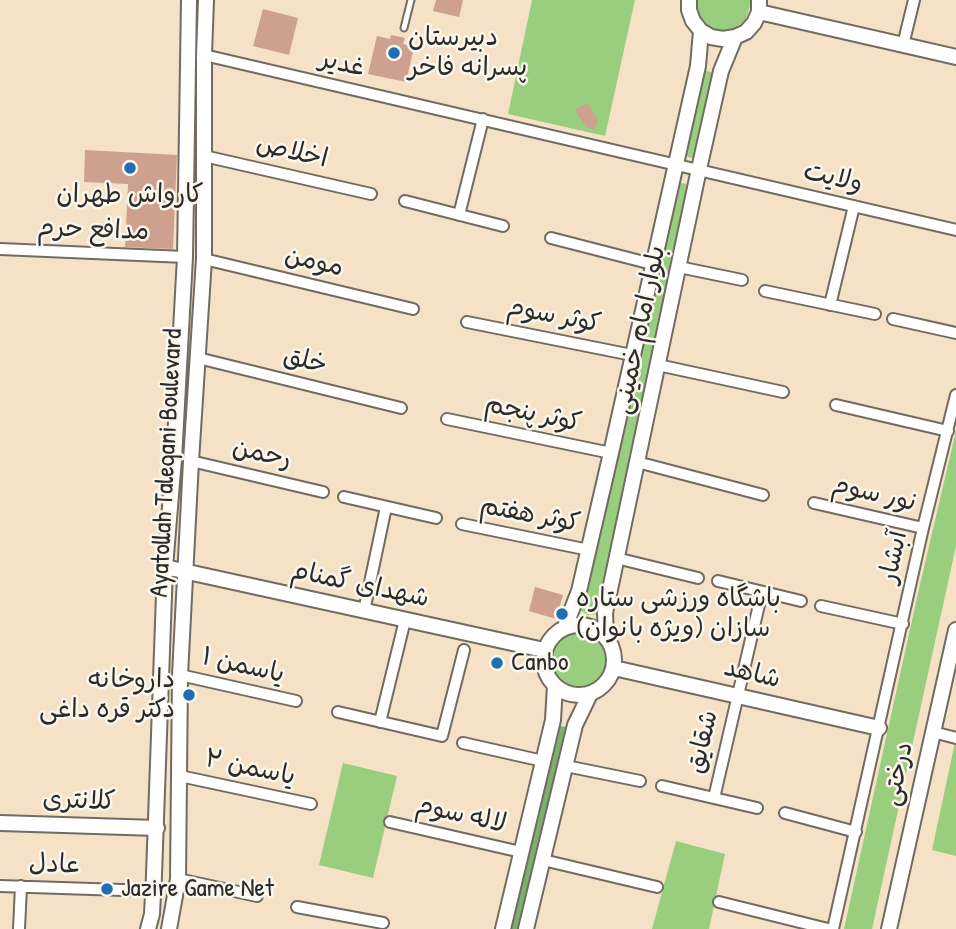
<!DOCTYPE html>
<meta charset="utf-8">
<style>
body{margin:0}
canvas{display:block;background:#f4e1c6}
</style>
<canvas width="956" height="929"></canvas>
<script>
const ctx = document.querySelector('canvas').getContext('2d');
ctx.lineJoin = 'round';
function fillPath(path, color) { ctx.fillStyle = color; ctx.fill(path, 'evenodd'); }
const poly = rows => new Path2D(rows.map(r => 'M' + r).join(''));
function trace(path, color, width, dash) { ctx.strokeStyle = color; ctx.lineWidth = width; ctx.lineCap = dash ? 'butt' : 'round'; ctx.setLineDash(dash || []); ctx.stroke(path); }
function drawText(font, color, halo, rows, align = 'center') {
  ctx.font = font + ' "Patrick Hand","Playpen Sans Arabic",sans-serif'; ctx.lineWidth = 5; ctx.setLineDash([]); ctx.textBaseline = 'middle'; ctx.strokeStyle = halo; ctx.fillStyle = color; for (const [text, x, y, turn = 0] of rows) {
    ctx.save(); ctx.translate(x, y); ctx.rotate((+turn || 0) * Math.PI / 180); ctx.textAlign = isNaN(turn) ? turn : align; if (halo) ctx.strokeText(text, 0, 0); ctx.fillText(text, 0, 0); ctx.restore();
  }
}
fillPath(poly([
 [532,0,635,0,605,136,508,114],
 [696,0,751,0,751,3,745,21,729,31,719,31,704,23,698,16],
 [703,70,711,72,713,76,695,157,690,158,684,154],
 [683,183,689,186,601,611,594,615,587,615,578,608,678,184],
 [956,431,956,546,872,929,844,929,918,593],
 '551 660a28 28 0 1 1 56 0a28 28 0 1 1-56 0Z',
 [956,738,956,856,932,850],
 [343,763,397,776,373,878,319,865],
 [676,841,725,854,709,929,652,929]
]), '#9ace7f');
fillPath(poly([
 [559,726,567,727,569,732,520,929,509,929]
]), '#7bb16e');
fillPath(poly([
 [436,0,463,0,459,17,433,11],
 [263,9,298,18,289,55,253,46],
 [391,35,405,38,403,44,414,47,406,82,368,74,377,36,390,39],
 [587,103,598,120,595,130,586,127,575,110],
 [85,150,177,155,173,249,125,247,128,184,84,182],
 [535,587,563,595,556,619,529,611]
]), '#cea08e');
const service = poly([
 [404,28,411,0]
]);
const minor = poly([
 [903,45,914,0],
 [204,55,956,230],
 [204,156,371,194],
 [405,201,503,226],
 [459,215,483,119],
 [551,238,652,264],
 [0,249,185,257],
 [204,259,413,309],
 [679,267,742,280],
 [765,291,875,314],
 [830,305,854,206],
 [893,319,956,333],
 [467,322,632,355],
 [198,358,401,408],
 [658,365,783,392],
 [836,405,948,431],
 [447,419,611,453],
 [191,461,323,492],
 [637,462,763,495],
 [344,497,436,518],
 [814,503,923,528],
 [462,524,589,550],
 [616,558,698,578],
 [718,581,801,601],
 [821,606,903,624],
 [364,611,386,507],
 [180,675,296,701],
 [338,712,442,736,464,650],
 [380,722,405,620],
 [933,732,956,738],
 [463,743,543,761],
 [566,766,640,781],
 [180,776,311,804],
 [662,786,757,808],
 [714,798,762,592],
 [785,813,856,832],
 [390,822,521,852],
 [543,860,657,887],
 [178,879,257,896],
 [0,886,153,891],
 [719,902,828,929],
 [297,907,383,923],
 [19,929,21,886],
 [833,929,923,528,956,395]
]);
const tertiary = poly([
 [689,0,689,10,693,21,701,31,711,37,723,39,735,37,746,32,754,23,759,12,759,0],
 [759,12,956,57],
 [165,567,544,650],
 '544 660a35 35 0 1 1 70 0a35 35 0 1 1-70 0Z',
 [565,627,579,591,611,453,698,66,701,31],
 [606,636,605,613,699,169,721,71,735,37],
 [614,668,879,728],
 [0,823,157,828],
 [148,929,152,914,154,875,165,567,174,459,185,257,189,0],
 [169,929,178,879,180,675,191,461,204,259,204,55,206,0],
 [503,929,553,720,555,686],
 [526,929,575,725,590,694],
 [889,929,956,630]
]);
trace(service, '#716b61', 9);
trace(minor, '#716b61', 14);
trace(tertiary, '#716b61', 18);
trace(service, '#fff', 5);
trace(minor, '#fff', 10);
trace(tertiary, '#fff', 14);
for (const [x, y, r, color] of [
 [394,53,7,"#1f6fb2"],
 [130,168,7,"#1f6fb2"],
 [562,614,7,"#1f6fb2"],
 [497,663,7,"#1f6fb2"],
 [189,695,7,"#1f6fb2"],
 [107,889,7,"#1f6fb2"]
]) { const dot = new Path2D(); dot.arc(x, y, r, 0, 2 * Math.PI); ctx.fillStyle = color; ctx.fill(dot); trace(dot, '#fbf7ec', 2.5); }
drawText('26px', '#2b2b2b', '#fbf7ec', [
 ["دبیرستان",408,38],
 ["پسرانه فاخر",408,68],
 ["کارواش طهران",130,195,"center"],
 ["باشگاه ورزشی ستاره",576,599],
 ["سازان (ویژه بانوان)",576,629],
 ["Canbo",511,663],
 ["داروخانه",175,680,"right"],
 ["دکتر قره داغی",175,710,"right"],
 ["Jazire Game Net",121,889]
], 'left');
drawText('26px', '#2b2b2b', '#fbf7ec', [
 ["غدیر",342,64,13],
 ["اخلاص",292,152,13],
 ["ولایت",833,178,13],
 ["مدافع حرم",93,230,2],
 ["مومن",314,262,13],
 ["کوثر سوم",554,316,11],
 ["بلوار امام خمینی",640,330,-78],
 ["خلق",305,361,14],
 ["کوثر پنجم",533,414,12],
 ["رحمن",262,454,13],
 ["Ayatollah Taleqani Boulevard",167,463,-87],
 ["نور سوم",874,494,13],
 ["کوثر هفتم",530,515,11],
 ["آبشار",894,557,-78],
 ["شهدای گمنام",360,585,12],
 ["یاسمن ۱",243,666,13],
 ["شاهد",752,674,13],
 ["شقایق",703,742,-77],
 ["یاسمن ۲",250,768,12],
 ["درختی",898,774,-77],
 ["کلانتری",79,801,2],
 ["لاله سوم",461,815,13],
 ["عادل",55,865,2]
]);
</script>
